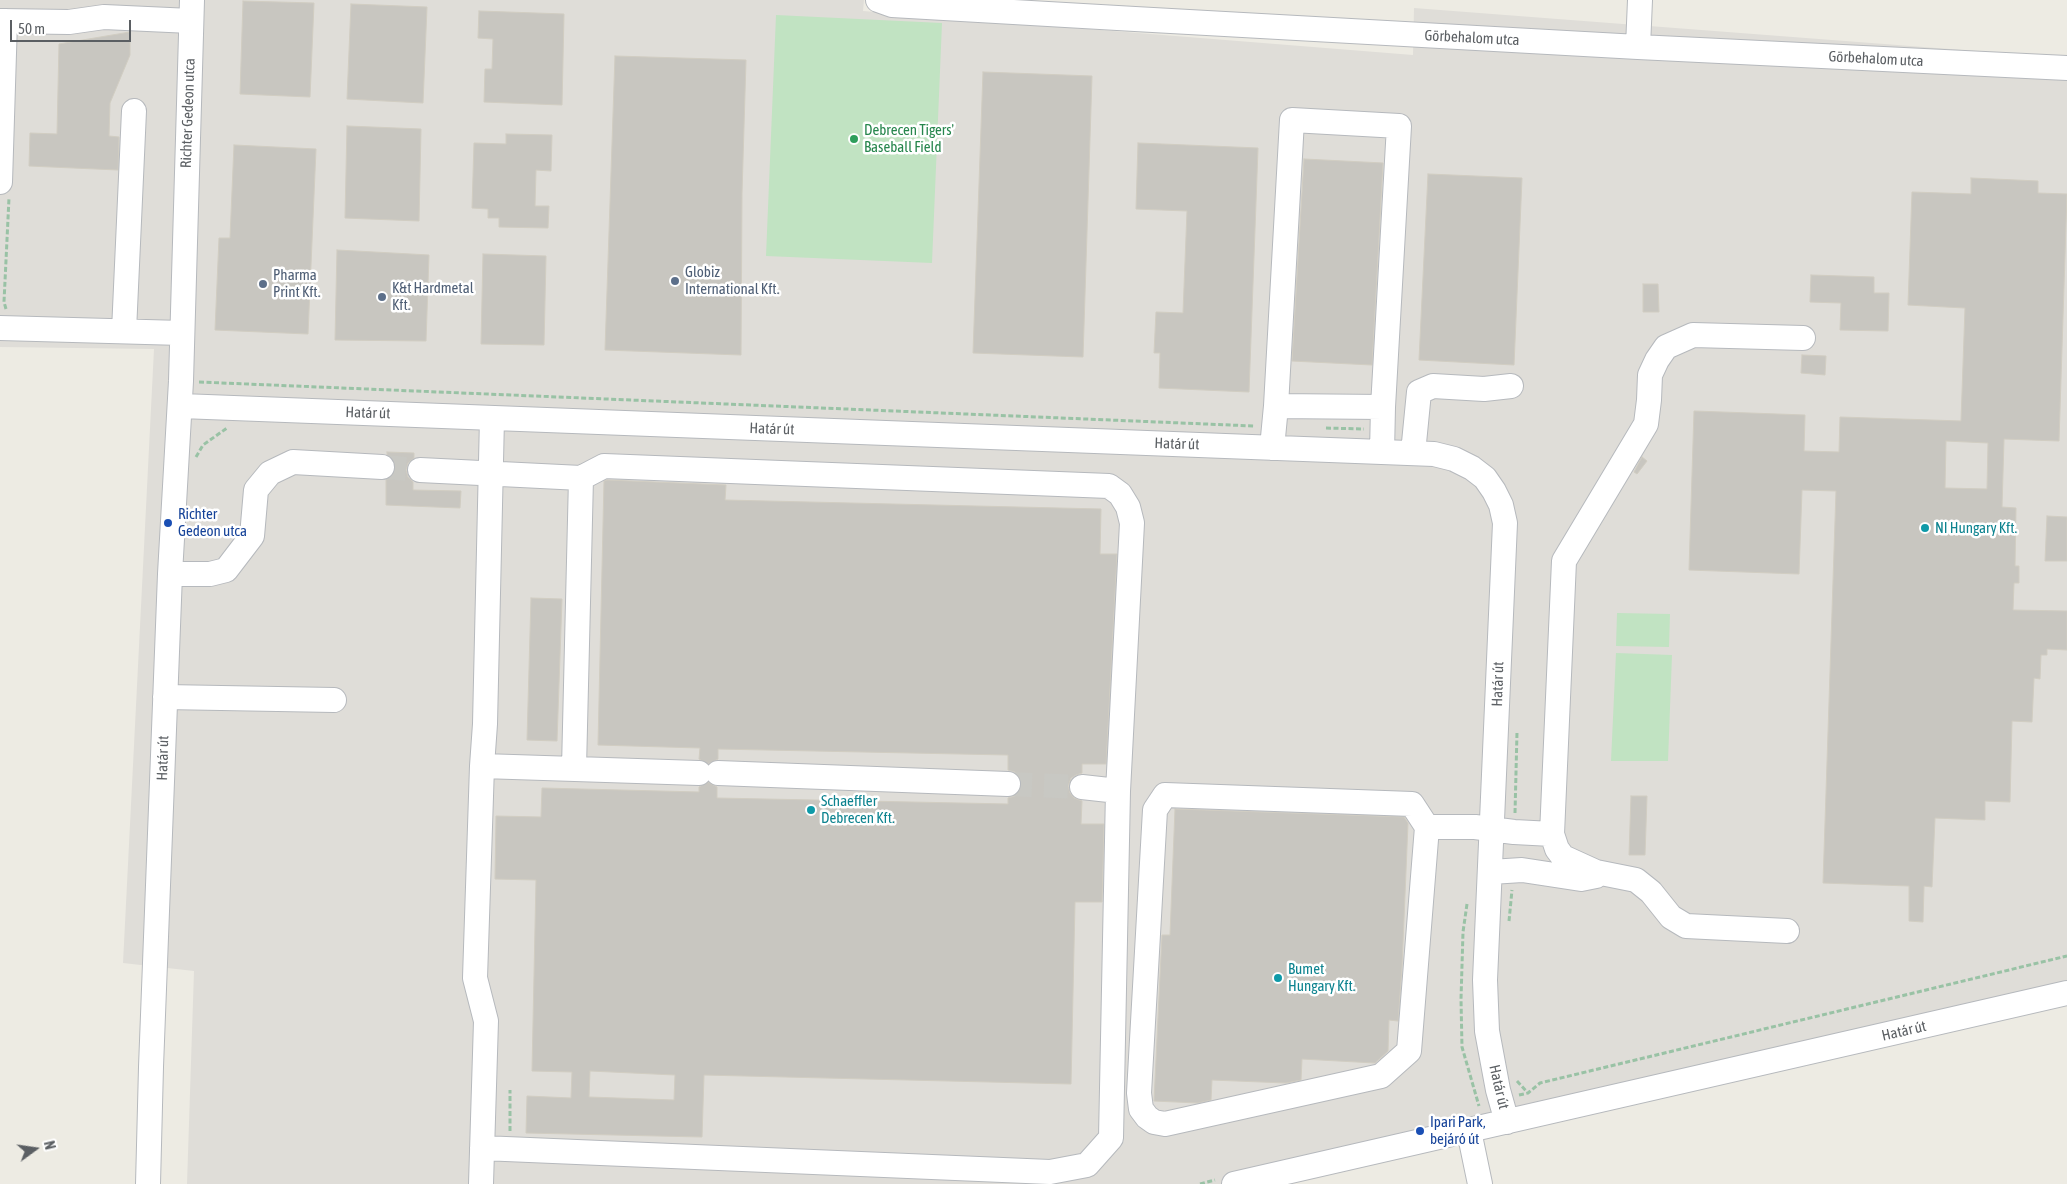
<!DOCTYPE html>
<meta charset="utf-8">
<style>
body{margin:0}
#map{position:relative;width:2067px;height:1184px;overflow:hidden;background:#edebe3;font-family:"Asap Condensed",sans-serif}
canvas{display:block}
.north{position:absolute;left:10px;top:1124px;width:50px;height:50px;-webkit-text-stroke:4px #fff;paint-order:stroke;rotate:76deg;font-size:14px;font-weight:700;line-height:20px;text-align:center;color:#5b5f63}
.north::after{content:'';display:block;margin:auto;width:18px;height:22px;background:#5b5f63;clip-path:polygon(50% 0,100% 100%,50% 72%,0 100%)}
.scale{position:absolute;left:10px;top:20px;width:121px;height:22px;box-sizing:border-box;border:2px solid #5b5f63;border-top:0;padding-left:6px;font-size:15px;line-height:18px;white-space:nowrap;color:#5b5f63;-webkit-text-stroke:4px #fff;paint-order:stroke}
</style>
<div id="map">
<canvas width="2067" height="1184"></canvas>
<div class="north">N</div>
<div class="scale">50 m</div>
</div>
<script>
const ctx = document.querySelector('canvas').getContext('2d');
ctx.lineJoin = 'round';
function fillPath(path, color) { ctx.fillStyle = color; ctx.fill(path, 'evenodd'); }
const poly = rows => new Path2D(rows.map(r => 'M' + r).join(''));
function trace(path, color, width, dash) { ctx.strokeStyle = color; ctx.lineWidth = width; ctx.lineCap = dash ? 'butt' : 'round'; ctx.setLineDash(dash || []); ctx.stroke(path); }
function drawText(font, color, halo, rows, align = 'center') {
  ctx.font = font + ' "Asap Condensed",sans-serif'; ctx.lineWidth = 5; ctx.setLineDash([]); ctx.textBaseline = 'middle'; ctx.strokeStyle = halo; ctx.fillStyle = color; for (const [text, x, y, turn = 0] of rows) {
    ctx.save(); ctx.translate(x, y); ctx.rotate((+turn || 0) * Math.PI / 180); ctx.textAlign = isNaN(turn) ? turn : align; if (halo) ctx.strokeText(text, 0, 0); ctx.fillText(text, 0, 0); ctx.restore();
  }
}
fillPath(poly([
 [0,0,864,0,863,11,1413,55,1414,8,2067,58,2067,997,1289,1184,187,1184,194,971,123,963,154,349,0,347]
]), '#dfddd8');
fillPath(poly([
 [776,15,942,23,932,263,766,256],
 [1617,613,1670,614,1669,647,1616,646],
 [1616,653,1672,655,1668,761,1611,761]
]), '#c1e3c2');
const building = poly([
 [243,1,314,3,310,97,240,94,243,1],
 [351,4,427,7,423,103,347,99,351,4],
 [479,11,564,14,562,105,484,102,485,69,492,69,493,39,478,38,479,11],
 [130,32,130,55,110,103,109,136,119,137,118,170,29,166,30,133,57,134,59,44,130,32],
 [615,56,746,60,742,193,741,355,605,350,615,56],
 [983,72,1092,76,1083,357,973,353,983,72],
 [347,126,421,129,419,221,345,218,347,126],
 [506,134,552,135,551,171,536,170,535,206,549,206,548,228,499,227,499,218,488,218,488,209,472,208,474,143,506,144,506,134],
 [1138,143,1258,148,1249,392,1159,388,1160,353,1154,353,1156,312,1183,313,1187,211,1136,209,1138,143],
 [234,145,316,149,308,334,215,330,219,238,230,238,234,145],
 [1304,159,1383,163,1372,365,1292,361,1304,159],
 [1428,174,1522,178,1514,365,1419,360,1428,174],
 [1971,178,2038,181,2038,193,2067,194,2059,441,2004,439,2002,507,2016,508,2015,566,2019,566,2019,583,2014,583,2013,610,2067,611,2067,650,2047,649,2047,655,2041,655,2040,679,2034,678,2032,722,2012,721,2010,802,1985,801,1985,820,1935,818,1932,887,1924,886,1923,922,1909,921,1909,886,1823,883,1836,491,1802,490,1799,574,1689,570,1694,411,1805,415,1804,451,1839,452,1840,417,1961,421,1965,308,1908,305,1912,192,1971,194,1971,178],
 [1946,441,1988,443,1987,489,1945,488,1946,441],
 [337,250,429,255,426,341,335,340,337,250],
 [483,254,546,256,544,345,481,344,483,254],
 [1811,275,1874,277,1874,293,1889,293,1888,331,1840,330,1841,303,1810,302,1811,275],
 [1643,284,1658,284,1659,312,1643,312,1643,284],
 [1802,355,1826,356,1825,375,1801,373,1802,355],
 [387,452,414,453,414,458,408,463,406,470,408,477,413,482,413,490,461,491,460,508,386,505,386,480,393,475,396,467,394,460,387,455,387,452],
 [1642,457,1647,461,1637,474,1634,472,1642,457],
 [607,480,726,485,725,500,1101,509,1100,554,1117,554,1106,764,1082,764,1082,773,1076,775,1071,778,1068,786,1070,793,1074,798,1082,801,1081,824,1104,824,1102,902,1075,902,1071,1084,704,1075,702,1137,526,1133,527,1096,571,1098,572,1072,532,1071,536,880,495,879,496,816,541,817,542,788,699,792,699,787,708,782,717,787,717,798,1008,804,1008,798,1015,796,1019,792,1022,785,1020,777,1015,772,1008,770,1008,755,718,749,718,759,708,764,699,759,700,748,598,745,604,481,607,480],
 [590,1071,675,1075,674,1100,589,1097,590,1071],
 [2047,516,2067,517,2067,561,2045,561,2047,516],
 [531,598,562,599,557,741,527,740,531,598],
 [1631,796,1647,796,1645,855,1629,855,1631,796],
 [1175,809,1404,817,1408,823,1402,967,1398,1021,1389,1020,1388,1051,1375,1063,1302,1059,1301,1080,1286,1083,1212,1080,1211,1100,1198,1103,1154,1101,1162,935,1170,935,1175,809]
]);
fillPath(building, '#c8c6c0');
trace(building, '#d1cdc2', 1);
trace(poly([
 [382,467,420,470],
 [1008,784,1082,787]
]), '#c8c8c3', 24, [24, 12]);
const minor = poly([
 [878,0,892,5,1135,19,1638,47,2067,68],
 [0,21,69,22,104,17,191,21],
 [1638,47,1640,0],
 [0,182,5,21],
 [0,328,182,333],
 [124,331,134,111],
 [181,406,1434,454,1454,459,1472,468,1485,478,1494,491,1501,505,1505,523,1485,980,1487,1031,1498,1090,1507,1122],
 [1276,406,1292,120,1399,126,1383,407],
 [1272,448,1276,406,1383,407,1382,452],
 [1413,453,1419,392,1433,386,1484,389,1511,386],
 [420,470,581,478,604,466,1109,486,1120,494,1128,507,1132,523,1118,791],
 [170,574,210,574,226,570,252,536,256,490,270,473,293,462,382,467],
 [165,697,334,700],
 [482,766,485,724,492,418],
 [574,768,581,478],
 [718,773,1008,784],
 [1427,827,1412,804,1165,795,1155,810,1139,1093,1141,1109,1147,1117,1154,1122,1165,1124,1381,1076,1409,1051,1427,827,1475,827,1514,832,1552,834],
 [1491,872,1522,870,1581,879,1596,876],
 [1787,931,1686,926,1671,917,1651,892,1636,880,1596,872,1563,857,1557,849,1552,834,1564,561,1646,424,1649,400,1650,375,1657,360,1666,347,1693,335,1803,338],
 [1469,1131,1480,1184],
 [482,1148,1050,1172,1087,1165,1111,1138,1118,791,1082,787],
 [148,1184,151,1067,170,574,181,381,192,0],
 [481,1184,486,1021,475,978,482,766,699,773],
 [1234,1184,2067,993]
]);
trace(minor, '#b6b9bd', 26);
trace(poly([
 [6,309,4,302,9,198],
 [199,382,1254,426],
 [1326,428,1364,429],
 [196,457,203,445,227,428],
 [1515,813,1517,732],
 [1467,904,1463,932,1461,999,1462,1047,1479,1106],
 [1509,921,1512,890],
 [1517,1081,1528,1093],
 [1519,1095,1528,1093,1540,1083,2067,956],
 [510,1131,510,1090],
 [1200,1184,1215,1180]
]), '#99c2a5', 3, [5, 2.5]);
trace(minor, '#fff', 24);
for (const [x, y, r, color] of [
 [854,139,5,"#2e9e5b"],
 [675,281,5,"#5c6f8a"],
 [263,284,5,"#5c6f8a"],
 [382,297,5,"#5c6f8a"],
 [168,523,5,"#1a4fb4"],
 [1925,528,5,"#0f9aa8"],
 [811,810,5,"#0f9aa8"],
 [1278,978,5,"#0f9aa8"],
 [1420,1131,5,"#1a4fb4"]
]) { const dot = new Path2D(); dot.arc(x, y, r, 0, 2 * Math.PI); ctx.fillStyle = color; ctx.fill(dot); trace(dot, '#fff', 2); }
drawText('15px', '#5b5f63', '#fff', [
 ["Görbehalom utca",1472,38,3],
 ["Görbehalom utca",1876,59,3],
 ["Richter Gedeon utca",188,113,-88],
 ["Határ út",368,413,2],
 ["Határ út",772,429,2],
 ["Határ út",1177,444,2],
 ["Határ út",1498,684,-88],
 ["Határ út",163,758,-88],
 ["Határ út",1904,1031,-13],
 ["Határ út",1499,1087,77]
]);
drawText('15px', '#27864d', '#fff', [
 ["Debrecen Tigers'",864,130],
 ["Baseball Field",864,147]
], 'left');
drawText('15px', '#4e5e75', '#fff', [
 ["Globiz",685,272],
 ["International Kft.",685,289],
 ["Pharma",273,275],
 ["Print Kft.",273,292],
 ["K&t Hardmetal",392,288],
 ["Kft.",392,305]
], 'left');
drawText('15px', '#164399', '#fff', [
 ["Richter",178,514],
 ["Gedeon utca",178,531],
 ["Ipari Park,",1430,1122],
 ["bejáró út",1430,1139]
], 'left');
drawText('15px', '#0d838f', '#fff', [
 ["NI Hungary Kft.",1935,528],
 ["Schaeffler",821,801],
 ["Debrecen Kft.",821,818],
 ["Bumet",1288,969],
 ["Hungary Kft.",1288,986]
], 'left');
</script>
